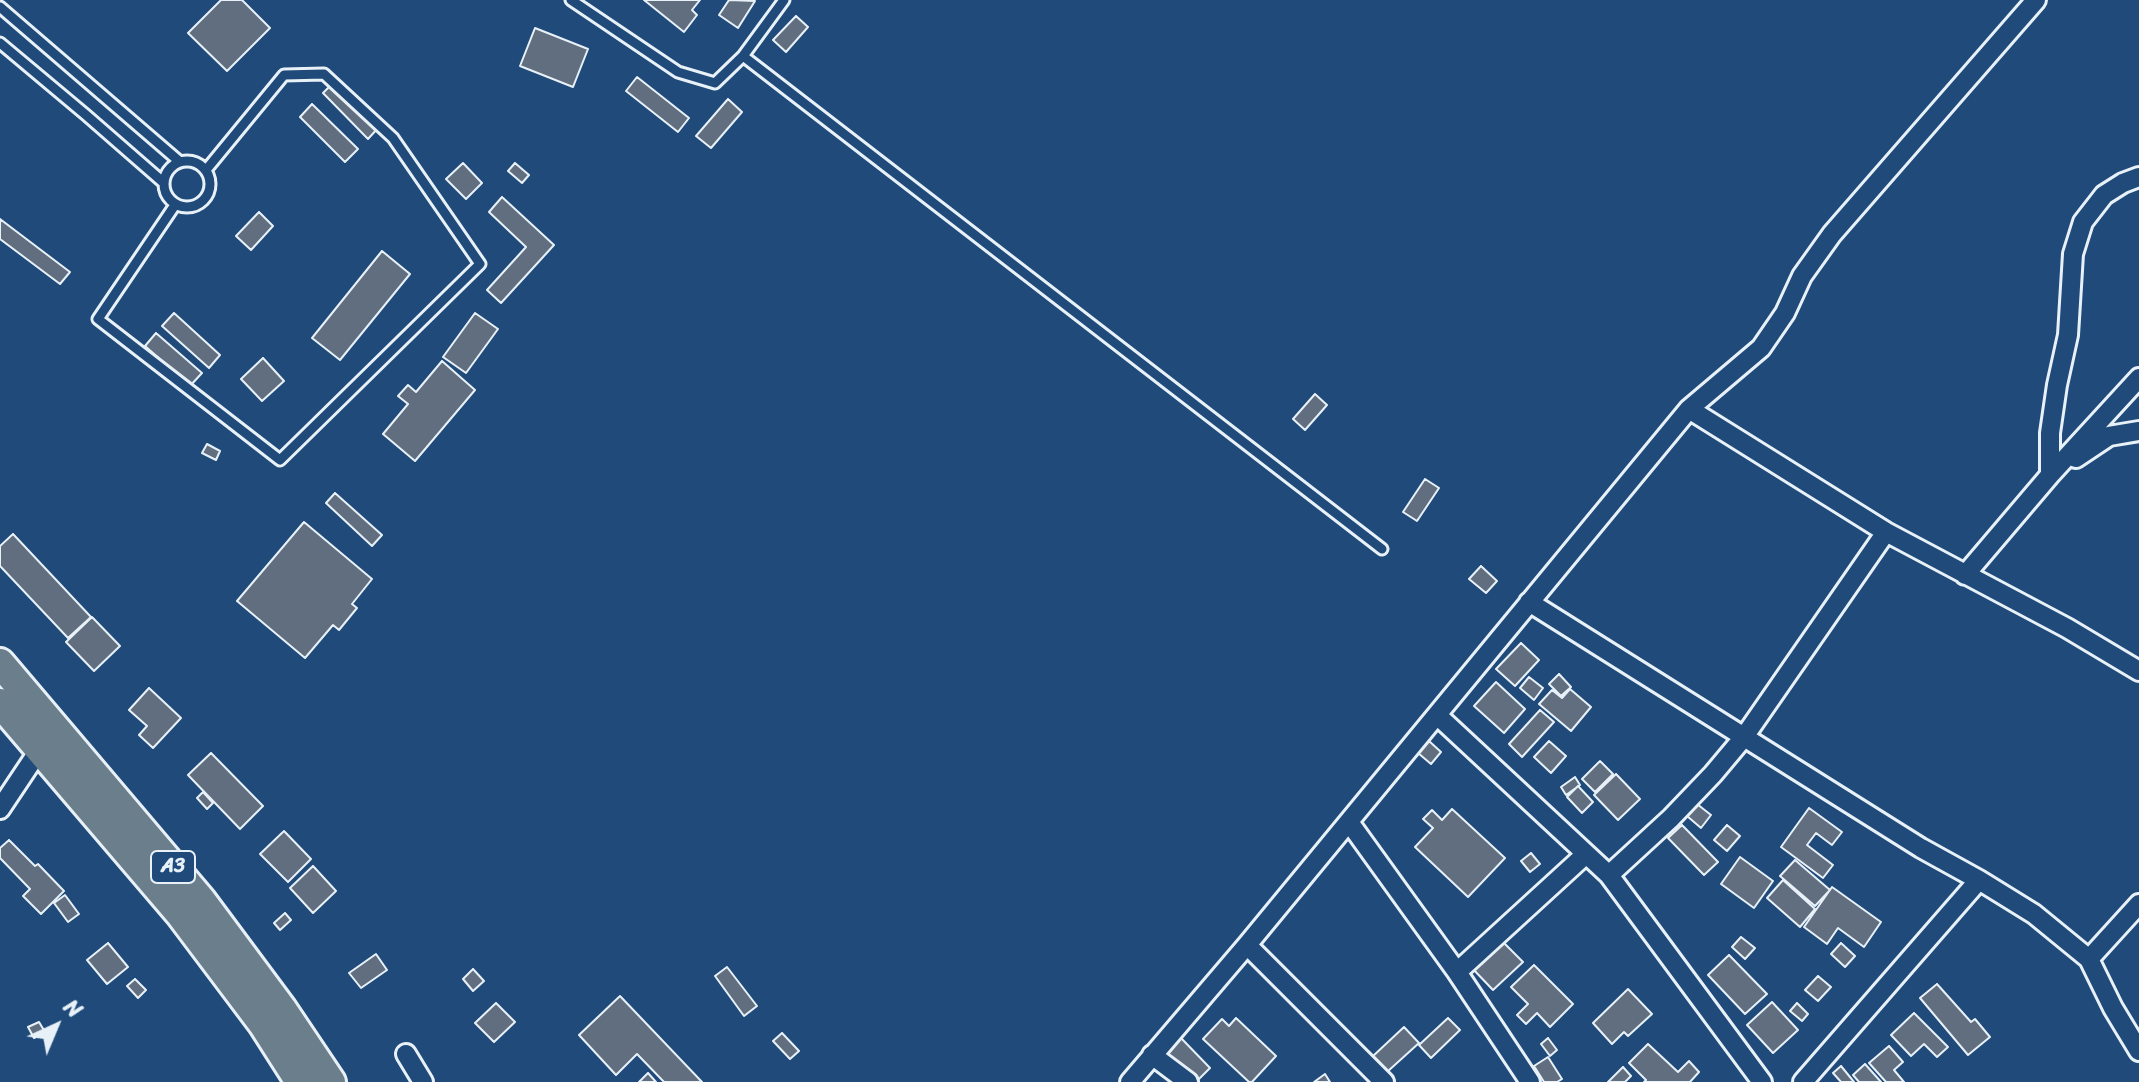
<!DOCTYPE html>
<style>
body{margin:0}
#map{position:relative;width:2139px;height:1082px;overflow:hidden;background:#1f4a7a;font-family:Sriracha,sans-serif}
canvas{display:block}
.north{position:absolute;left:16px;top:986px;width:80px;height:80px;-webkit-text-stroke:6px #1f4a7a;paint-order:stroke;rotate:44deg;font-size:22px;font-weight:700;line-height:32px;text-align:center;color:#e8f1f8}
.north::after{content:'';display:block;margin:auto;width:28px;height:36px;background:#e8f1f8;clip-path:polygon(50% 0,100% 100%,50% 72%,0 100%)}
</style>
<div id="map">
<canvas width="2139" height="1082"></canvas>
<div class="north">N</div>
</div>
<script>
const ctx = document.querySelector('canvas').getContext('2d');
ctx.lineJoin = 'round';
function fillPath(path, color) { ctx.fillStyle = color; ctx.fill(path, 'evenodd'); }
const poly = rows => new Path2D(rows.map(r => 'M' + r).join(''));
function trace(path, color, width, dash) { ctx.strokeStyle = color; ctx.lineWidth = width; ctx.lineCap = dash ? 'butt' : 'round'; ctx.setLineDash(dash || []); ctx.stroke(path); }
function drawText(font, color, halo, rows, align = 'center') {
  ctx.font = font + ' Sriracha,sans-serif'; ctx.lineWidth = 6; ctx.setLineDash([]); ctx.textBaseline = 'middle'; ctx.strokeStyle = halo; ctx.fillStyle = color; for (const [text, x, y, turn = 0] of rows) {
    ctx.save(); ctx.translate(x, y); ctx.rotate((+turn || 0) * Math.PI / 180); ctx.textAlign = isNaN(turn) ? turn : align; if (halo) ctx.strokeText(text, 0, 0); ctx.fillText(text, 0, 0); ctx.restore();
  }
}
const building = poly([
 [221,0,242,0,270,28,227,71,188,33,221,0],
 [644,0,700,0,692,10,697,15,684,32,644,0],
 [729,0,755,1,738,28,719,15,729,0],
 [796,16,808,27,786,52,773,40,796,16],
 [535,28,588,49,573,87,520,66,535,28],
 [637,77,689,118,678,132,626,91,637,77],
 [333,83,378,128,368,139,323,93,333,83],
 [728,99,742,112,711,148,696,136,728,99],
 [312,104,358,149,345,162,300,117,312,104],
 [463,163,482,183,466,199,446,179,463,163],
 [515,163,529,175,522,183,508,171,515,163],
 [502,197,554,245,501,303,487,290,526,247,489,212,502,197],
 [259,212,273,226,251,250,236,236,259,212],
 [0,219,70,272,60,284,0,239,0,219],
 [382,251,410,274,340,360,312,338,382,251],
 [174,313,220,355,209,368,162,326,174,313],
 [475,313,498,329,466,373,443,357,475,313],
 [156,333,202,373,190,386,145,346,156,333],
 [263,358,284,381,262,401,241,379,263,358],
 [442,361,475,390,415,461,383,434,408,404,398,396,408,385,416,392,442,361],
 [1315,394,1327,405,1305,430,1293,419,1315,394],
 [207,444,220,451,216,460,202,453,207,444],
 [1425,479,1439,488,1417,521,1403,512,1425,479],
 [335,493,382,535,372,546,326,503,335,493],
 [304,522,372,579,352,604,357,608,339,630,333,625,305,658,237,601,304,522],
 [13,534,91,617,68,638,0,566,0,546,13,534],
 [1481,566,1497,581,1486,593,1469,579,1481,566],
 [92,617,120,646,94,671,66,642,92,617],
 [1521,643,1539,660,1515,686,1496,669,1521,643],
 [1559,674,1571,687,1561,696,1549,684,1559,674],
 [1529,677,1543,688,1534,700,1520,688,1529,677],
 [1496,682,1525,709,1504,733,1474,706,1496,682],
 [149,688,181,718,153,748,139,735,147,726,129,710,149,688],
 [1570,689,1591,707,1571,731,1539,704,1552,690,1562,698,1570,689],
 [1540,710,1554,722,1522,757,1509,744,1540,710],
 [1429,741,1441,752,1431,764,1418,753,1429,741],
 [1549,741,1566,756,1551,773,1534,757,1549,741],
 [211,753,263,806,240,829,188,775,211,753],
 [1600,761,1613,774,1595,792,1582,779,1600,761],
 [1616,774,1640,799,1618,820,1594,795,1616,774],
 [1575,777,1580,785,1566,795,1561,787,1575,777],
 [1578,786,1593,802,1582,813,1567,797,1578,786],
 [203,792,213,803,207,809,197,798,203,792],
 [1697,804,1711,815,1701,828,1687,816,1697,804],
 [1809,808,1842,832,1832,845,1816,833,1807,845,1833,865,1823,878,1781,847,1809,808],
 [1452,809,1505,858,1468,897,1415,847,1433,828,1423,819,1432,810,1442,820,1452,809],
 [1682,825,1718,862,1704,875,1668,838,1682,825],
 [1727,825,1740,836,1727,851,1714,840,1727,825],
 [284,831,311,859,288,882,260,854,284,831],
 [9,840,35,866,38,864,64,891,41,914,23,896,30,889,0,858,0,848,9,840],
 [1531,853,1540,864,1530,872,1521,861,1531,853],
 [1740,857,1773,881,1754,908,1721,884,1740,857],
 [1795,860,1830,890,1815,906,1780,876,1795,860],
 [313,866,336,891,313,913,290,888,313,866],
 [1783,880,1815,909,1800,927,1767,898,1783,880],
 [1832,887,1881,922,1864,947,1838,928,1827,944,1804,927,1832,887],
 [65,895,79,914,68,922,54,903,65,895],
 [285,913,291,920,280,930,274,923,285,913],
 [1741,937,1755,948,1745,959,1732,947,1741,937],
 [1500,939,1523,962,1493,990,1471,967,1500,939],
 [108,943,128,967,107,984,87,960,108,943],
 [1841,943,1855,956,1845,967,1831,954,1841,943],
 [376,954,387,970,361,988,349,973,376,954],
 [1729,955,1767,994,1745,1014,1708,975,1729,955],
 [1534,965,1573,1004,1550,1027,1537,1013,1526,1024,1517,1015,1528,1004,1511,987,1534,965],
 [727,967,757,1006,744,1016,715,976,727,967],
 [473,969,484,981,473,991,463,979,473,969],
 [1818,976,1831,987,1818,1001,1805,990,1818,976],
 [135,979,146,990,138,998,127,986,135,979],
 [1937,984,1971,1022,1975,1019,1990,1037,1968,1055,1920,998,1937,984],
 [1628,989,1652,1014,1628,1036,1624,1032,1612,1044,1593,1023,1628,989],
 [620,996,702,1082,664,1082,637,1054,616,1075,579,1035,620,996],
 [1772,1002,1798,1030,1773,1053,1747,1025,1772,1002],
 [496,1003,515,1022,494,1042,475,1023,496,1003],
 [1797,1003,1808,1014,1802,1021,1790,1011,1797,1003],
 [1914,1013,1948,1047,1937,1057,1924,1044,1911,1056,1891,1035,1914,1013],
 [1236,1018,1276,1056,1252,1082,1249,1082,1203,1039,1222,1019,1229,1026,1236,1018],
 [1448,1018,1460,1030,1431,1058,1419,1045,1448,1018],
 [39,1022,45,1032,34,1038,28,1027,39,1022],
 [1404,1027,1419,1043,1387,1072,1372,1057,1404,1027],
 [782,1033,799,1051,790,1059,773,1041,782,1033],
 [1181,1038,1210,1068,1196,1082,1163,1055,1181,1038],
 [1548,1038,1557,1050,1550,1056,1541,1044,1548,1038],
 [1648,1044,1678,1072,1689,1061,1699,1072,1690,1082,1644,1082,1646,1080,1629,1063,1648,1044],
 [1889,1046,1903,1062,1894,1070,1904,1082,1886,1082,1869,1063,1889,1046],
 [1548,1057,1562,1079,1557,1082,1544,1082,1534,1066,1548,1057],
 [1865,1064,1881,1082,1859,1082,1853,1075,1865,1064],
 [1841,1066,1854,1082,1841,1082,1833,1073,1841,1066],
 [1623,1067,1631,1076,1625,1082,1608,1082,1623,1067],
 [648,1073,656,1082,639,1082,648,1073],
 [1325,1074,1330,1082,1314,1082,1325,1074]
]);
fillPath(building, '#606e7f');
trace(building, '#e8f1f8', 2);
const service = poly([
 [571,0,678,72,715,83,743,56,784,0],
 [0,7,180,162],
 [0,43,86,115,164,183],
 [743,56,1382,549],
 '164 184a23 23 0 1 1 46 0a23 23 0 1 1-46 0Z',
 [175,205,98,319,280,460,480,264,393,138,324,74,284,75,206,170]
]);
const minor = poly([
 [1689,409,1886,532,2067,628,2139,671],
 [2076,458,2109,436,2139,431],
 [2050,475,2050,433,2057,385,2068,335,2073,254,2083,222,2104,195,2123,183,2139,177],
 [1965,575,2050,475,2139,378],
 [1529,602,1921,848,1979,880,2034,914,2089,959,2113,1008,2139,1051],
 [1438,716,1609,875,1762,1082],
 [0,809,40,749],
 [1349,822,1457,972,1530,1082],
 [1609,875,1671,818,1713,774,1744,737,1886,532],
 [1247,945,1384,1082],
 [2089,959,2139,904],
 [1457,972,1586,854],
 [406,1054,423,1082],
 [1152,1055,1188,1082],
 [1130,1082,1247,945,1689,409,1761,348,1785,313,1802,276,1832,234,2036,0],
 [1803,1082,1979,880]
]);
const trunk = poly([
 [0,663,201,900,282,1009,331,1082],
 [0,703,181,915,263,1024,300,1082]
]);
trace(service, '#e8f1f8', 15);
trace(minor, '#e8f1f8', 24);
trace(trunk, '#e8f1f8', 34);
trace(service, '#1f4a7a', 9);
trace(minor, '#1f4a7a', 18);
trace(trunk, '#6b7e8b', 28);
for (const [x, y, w] of [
 [173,867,44]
]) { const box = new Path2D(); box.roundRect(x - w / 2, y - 16, w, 32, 6); ctx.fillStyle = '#1f4a7a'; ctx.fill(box); trace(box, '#e8f1f8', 2); }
drawText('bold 20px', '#e8f1f8', null, [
 ["A3",173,867]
]);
</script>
